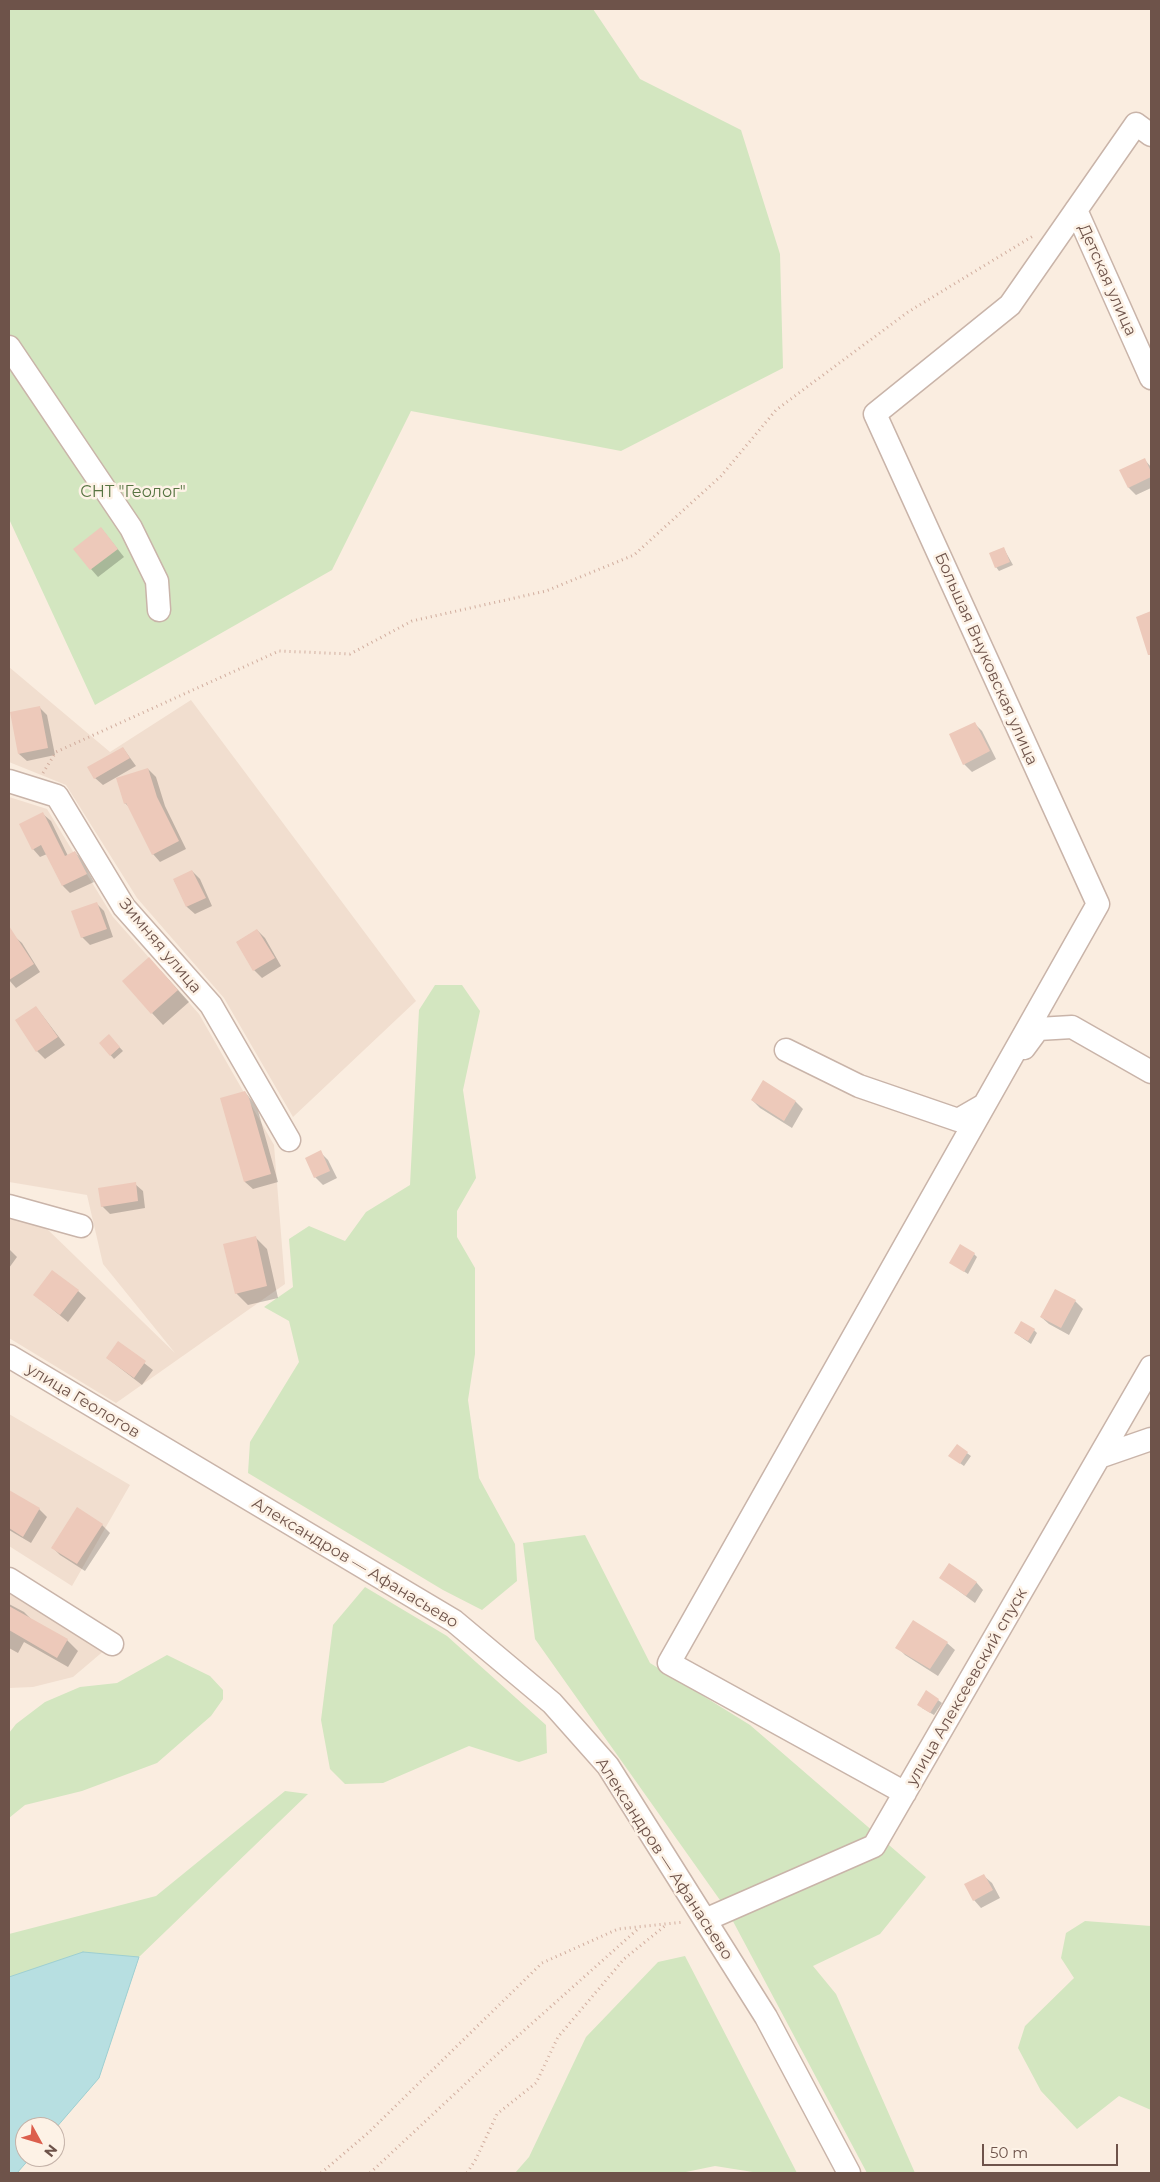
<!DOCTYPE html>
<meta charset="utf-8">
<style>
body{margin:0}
#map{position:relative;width:1160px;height:2182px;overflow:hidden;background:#faede0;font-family:Montserrat,sans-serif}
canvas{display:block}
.frame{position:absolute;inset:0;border:10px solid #6e534a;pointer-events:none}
.north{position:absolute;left:15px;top:2117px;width:50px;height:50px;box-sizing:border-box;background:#fdf2e6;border:1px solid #c4b2a8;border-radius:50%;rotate:129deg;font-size:14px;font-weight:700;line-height:20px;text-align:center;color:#6e534a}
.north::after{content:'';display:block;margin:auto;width:18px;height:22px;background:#dc5f4d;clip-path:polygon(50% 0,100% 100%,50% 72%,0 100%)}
.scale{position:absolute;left:982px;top:2144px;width:136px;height:22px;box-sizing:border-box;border:2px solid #6e534a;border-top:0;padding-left:6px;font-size:15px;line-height:18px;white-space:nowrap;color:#6e534a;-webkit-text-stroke:4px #fdf2e6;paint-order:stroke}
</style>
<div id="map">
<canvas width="1160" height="2182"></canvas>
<div class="frame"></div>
<div class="north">N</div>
<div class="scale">50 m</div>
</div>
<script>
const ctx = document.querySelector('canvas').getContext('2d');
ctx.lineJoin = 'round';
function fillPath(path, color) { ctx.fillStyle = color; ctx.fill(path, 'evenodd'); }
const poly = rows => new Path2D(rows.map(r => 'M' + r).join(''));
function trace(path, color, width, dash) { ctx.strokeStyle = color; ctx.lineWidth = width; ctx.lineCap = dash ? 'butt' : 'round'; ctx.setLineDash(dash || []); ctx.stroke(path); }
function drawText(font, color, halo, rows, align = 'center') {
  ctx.font = font + ' Montserrat,sans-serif'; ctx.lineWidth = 5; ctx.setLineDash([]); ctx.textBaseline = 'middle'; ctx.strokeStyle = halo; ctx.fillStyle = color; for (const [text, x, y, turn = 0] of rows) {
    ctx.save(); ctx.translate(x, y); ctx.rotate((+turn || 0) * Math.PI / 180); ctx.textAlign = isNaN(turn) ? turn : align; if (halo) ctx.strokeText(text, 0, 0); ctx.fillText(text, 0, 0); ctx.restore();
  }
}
fillPath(poly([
 [9,667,110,752,191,700,416,1001,293,1117,224,998,137,898,66,785,9,762],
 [9,797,47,809,113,917,199,1014,274,1145,285,1284,116,1403,9,1338,9,1219,44,1226,175,1353,103,1264,87,1195,9,1182],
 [9,1414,130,1485,72,1586,9,1546],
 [9,1592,106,1649,73,1677,33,1687,9,1688]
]), '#f1decf');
fillPath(poly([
 [9,9,593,9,640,79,741,130,780,254,783,368,621,451,411,411,332,570,95,705,9,519],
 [435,985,462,985,480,1011,463,1090,476,1178,457,1211,457,1237,475,1268,475,1354,468,1400,479,1478,515,1544,517,1581,482,1610,443,1590,248,1473,250,1442,299,1362,289,1321,264,1307,293,1287,289,1239,309,1226,345,1241,366,1212,410,1185,419,1010],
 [585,1535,650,1663,750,1725,926,1877,880,1934,813,1966,836,1994,915,2173,867,2173,727,1910,535,1639,523,1543],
 [365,1587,447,1636,546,1725,547,1753,519,1762,469,1746,383,1783,345,1784,330,1769,321,1720,333,1625],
 [167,1655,210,1676,223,1690,223,1699,211,1716,157,1763,82,1791,25,1805,9,1818,9,1733,16,1724,45,1702,80,1687,117,1683],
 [285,1791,308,1794,139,1957,99,2078,55,2129,55,2127,25,2127,25,2157,31,2157,17,2173,9,2173,9,1934,156,1896],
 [1085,1921,1151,1926,1151,2110,1119,2096,1077,2129,1041,2091,1018,2048,1025,2026,1074,1978,1061,1958,1066,1933],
 [685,1956,797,2173,759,2173,715,2166,681,2173,515,2173,529,2157,586,2037,658,1962]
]), '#d3e6c0');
const water = poly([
 [83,1952,139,1957,99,2078,55,2129,55,2127,25,2127,25,2157,31,2157,17,2173,9,2173,9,1977,83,1952]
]);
fillPath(water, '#b7dfe1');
trace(water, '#9ecfd2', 1);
fillPath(poly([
 [1145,460,1151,467,1151,488,1136,495,1129,488,1121,471],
 [101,528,124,557,98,577,91,569],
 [1004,549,1013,565,999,571,996,567],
 [40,708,47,715,55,755,27,761,19,754],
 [974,723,982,731,996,759,972,772,964,764],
 [123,748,136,766,103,785,95,778],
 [148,769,156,777,165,806,186,849,160,862,153,854,131,809,125,803],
 [43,814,51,821,68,856,75,852,82,860,94,882,70,893,63,886,47,854,40,857,33,849],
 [192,871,200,879,212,906,195,914,187,907,174,880],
 [96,903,104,911,113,937,90,945,82,937],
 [257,930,265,938,281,966,262,978,254,970,237,942],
 [14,936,22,943,40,972,16,988,9,980,9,939],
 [161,971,189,1002,163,1025,152,1013],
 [36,1007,65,1045,45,1059,37,1051],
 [109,1036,123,1051,114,1059,100,1043],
 [764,1082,796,1102,803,1109,792,1128,760,1108,752,1100],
 [245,1092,257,1107,278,1182,253,1189,245,1182],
 [320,1152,328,1160,337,1178,323,1185,315,1177],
 [135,1184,143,1191,145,1208,110,1214,102,1206],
 [255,1237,267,1249,278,1298,248,1305,236,1293],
 [9,1249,17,1257,9,1268],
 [974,1254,977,1257,968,1274,951,1263],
 [78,1291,86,1298,68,1322,35,1295],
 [1055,1291,1075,1301,1083,1309,1069,1335,1049,1324,1041,1317],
 [1034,1330,1037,1333,1031,1344,1015,1333],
 [118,1343,153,1370,142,1385,107,1358],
 [957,1446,971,1456,964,1466,954,1459],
 [9,1492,39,1509,47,1517,31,1543,9,1530],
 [102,1525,110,1533,85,1571,60,1555,52,1547],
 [941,1578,976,1582,983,1590,975,1603],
 [9,1604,24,1612,32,1620,67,1640,78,1651,68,1667,24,1642,18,1653,9,1648],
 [947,1643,955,1650,938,1676,905,1655,897,1647],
 [938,1700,942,1703,934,1715,922,1708],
 [984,1876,992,1883,1000,1898,981,1908,974,1900]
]), '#0003');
fillPath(poly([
 [1145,458,1151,472,1151,477,1128,488,1119,470],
 [101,527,118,549,90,570,73,549],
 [1004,547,1010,562,995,568,989,553],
 [1151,611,1151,655,1148,655,1136,617],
 [40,706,48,748,18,754,10,712],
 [975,722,990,751,963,765,949,734],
 [123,747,130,758,94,779,87,767],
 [148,768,157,797,179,841,152,855,126,803,124,804,116,778],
 [43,812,65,856,75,851,87,874,62,886,41,845,32,850,19,824],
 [192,870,206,898,186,907,173,879],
 [97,902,107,929,81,938,71,911],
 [9,926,34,964,9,980],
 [257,929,275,958,253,971,236,942],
 [149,957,178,990,151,1014,122,981],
 [36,1006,58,1037,36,1052,15,1020],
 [109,1034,120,1047,110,1056,99,1043],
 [763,1080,796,1101,784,1121,751,1100],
 [245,1091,249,1098,271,1174,244,1182,220,1098],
 [321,1150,330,1171,314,1178,305,1158],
 [136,1182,138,1201,101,1207,98,1188],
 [256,1236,267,1286,235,1294,223,1244],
 [960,1244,975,1253,964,1272,949,1263],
 [52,1270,79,1290,60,1315,33,1295],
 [1055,1289,1076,1300,1061,1328,1040,1317],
 [1021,1321,1035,1329,1028,1341,1014,1333],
 [118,1341,146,1361,134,1378,106,1358],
 [957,1444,968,1452,960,1464,948,1456],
 [9,1490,40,1508,23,1537,9,1528],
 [77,1507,103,1524,77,1564,51,1548],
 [949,1563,977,1582,966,1596,939,1578],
 [9,1606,68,1639,57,1658,9,1630],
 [913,1620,948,1642,930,1669,895,1648],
 [926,1690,939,1699,930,1713,917,1705],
 [984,1874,993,1890,973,1901,964,1884]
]), '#edc9ba');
const minor = poly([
 [1076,210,1151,378],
 [9,347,131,528,157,581,159,610],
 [9,781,57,796,124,907,211,1005,289,1140],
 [1024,1048,1038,1029,1072,1027,1151,1072],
 [786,1050,859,1086,958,1120,984,1105],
 [9,1206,81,1226],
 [9,1356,454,1621,552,1703,608,1766,766,2017,849,2173],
 [1099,1457,1151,1439],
 [9,1579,112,1644],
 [905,1793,669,1663,1098,904,875,414,1010,305,1136,124,1151,135],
 [705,1920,874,1846,1151,1367]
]);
trace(minor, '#c9b4a9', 25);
trace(poly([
 [43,773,56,752,279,651,350,654,412,621,546,591,634,555,721,476,776,410,908,312,1033,236],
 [321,2173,368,2133,542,1963,618,1929,684,1922],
 [370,2173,492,2059,639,1928],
 [467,2173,476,2159,497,2114,536,2083,558,2037,624,1959,666,1925]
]), '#d1ad9e', 3, [1, 4]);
trace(minor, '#fff', 22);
drawText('16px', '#6e534a', '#fdf2e6', [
 ["Детская улица",1107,280,66],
 ["Большая Внуковская улица",986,659,66],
 ["Зимняя улица",160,946,50],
 ["улица Геологов",83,1401,31],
 ["Александров — Афанасьево",355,1563,31],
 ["улица Алексеевский спуск",967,1687,-60],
 ["Александров — Афанасьево",664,1859,57]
]);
drawText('16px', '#567442', '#fdf2e6', [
 ["СНТ \"Геолог\"",133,492]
]);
</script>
